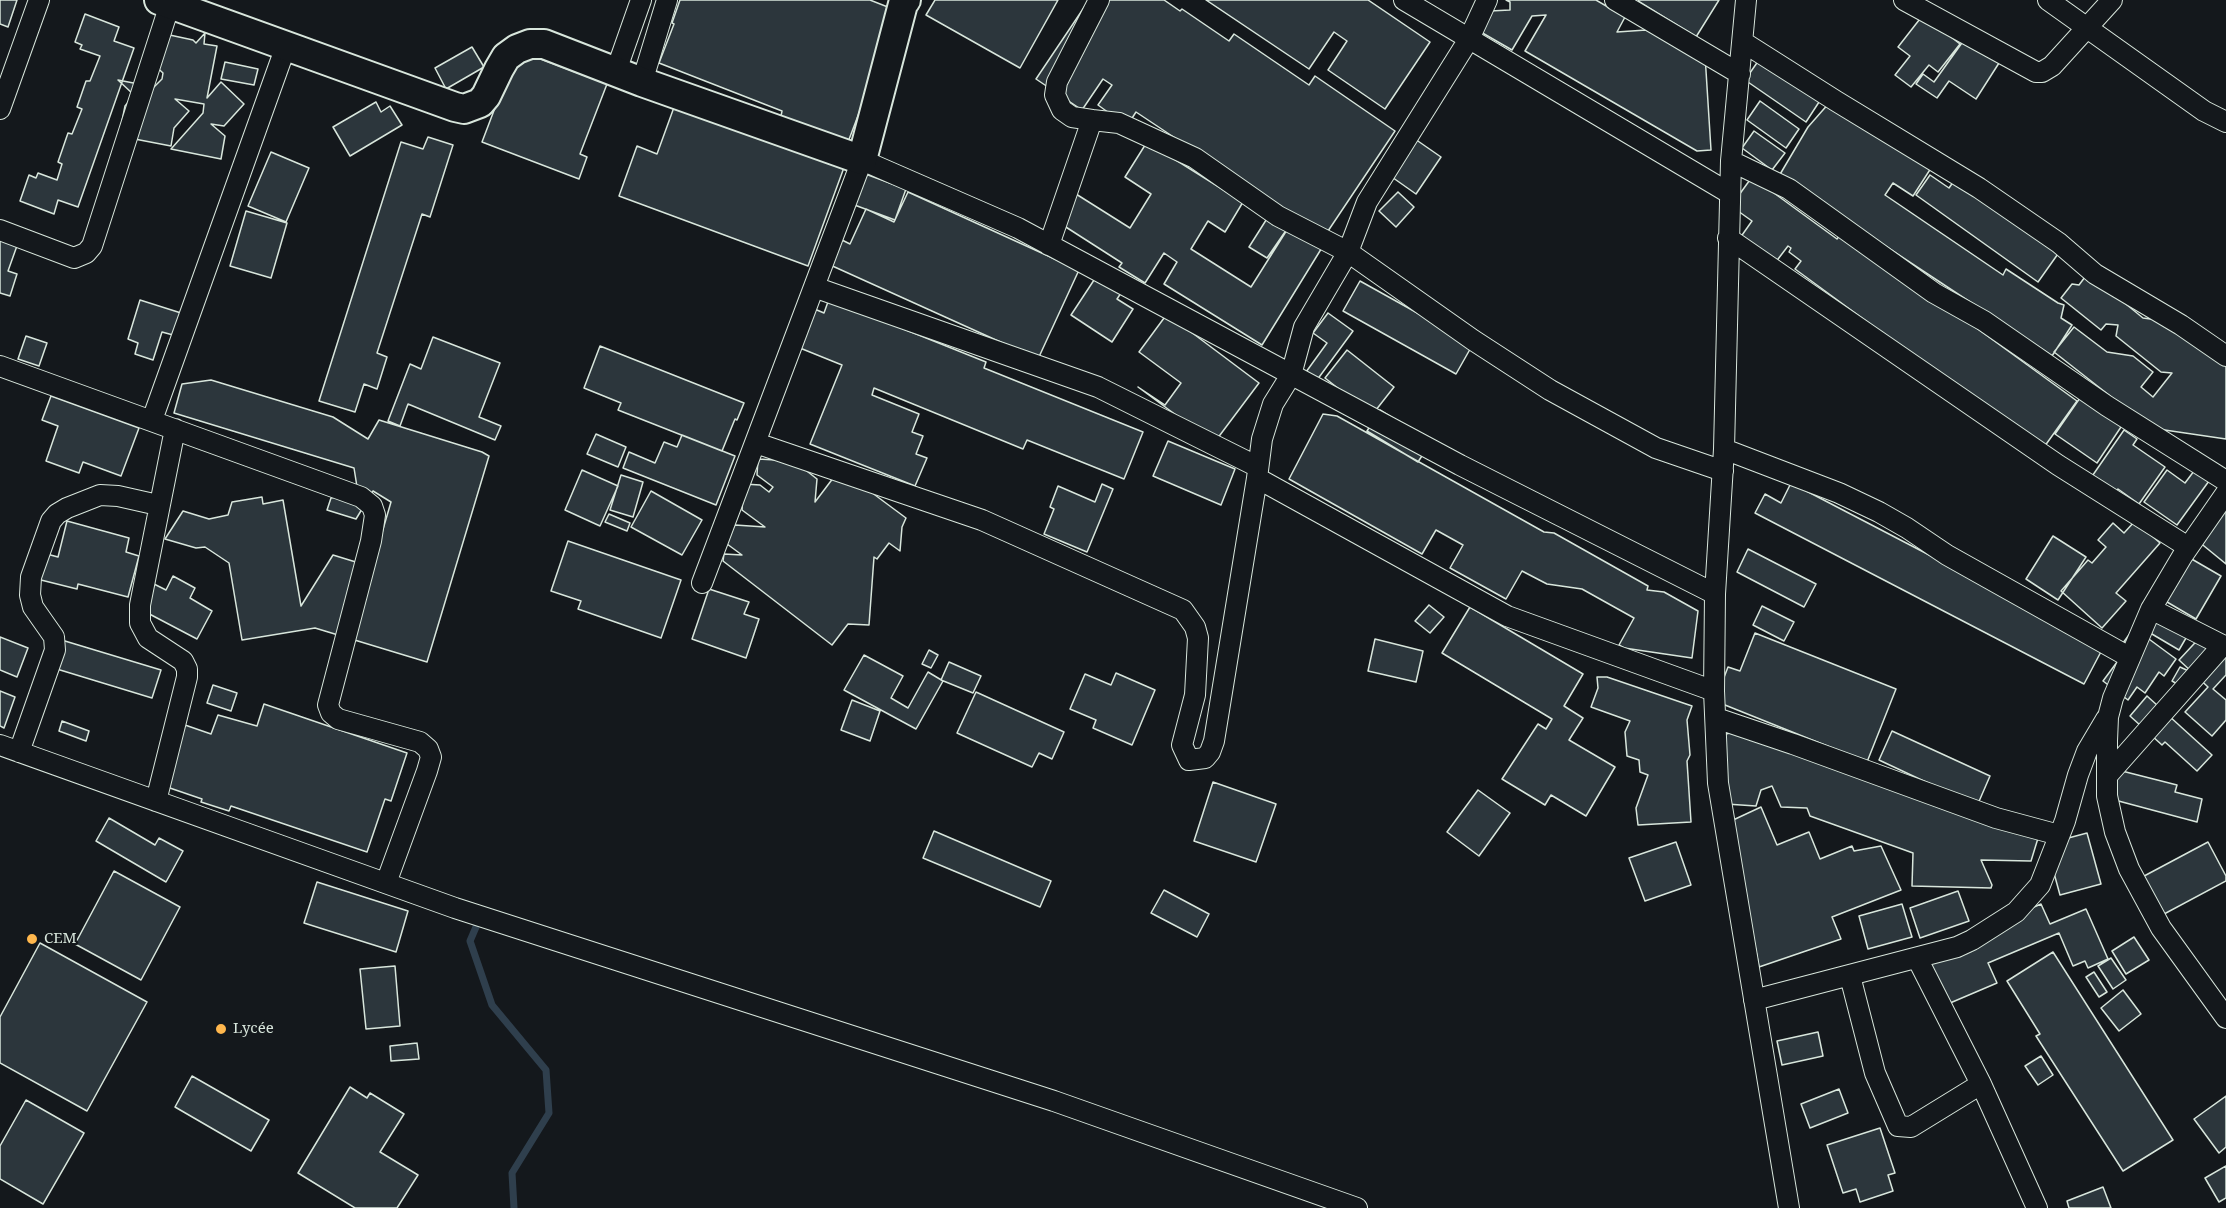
<!DOCTYPE html>
<meta charset="utf-8">
<style>
body{margin:0}
canvas{display:block;background:#14181c}
</style>
<canvas width="2226" height="1208"></canvas>
<script>
const ctx = document.querySelector('canvas').getContext('2d');
ctx.lineJoin = 'round';
const poly = rows => new Path2D(rows.map(r => 'M' + r).join(''));
function trace(path, color, width, dash) { ctx.strokeStyle = color; ctx.lineWidth = width; ctx.lineCap = dash ? 'butt' : 'round'; ctx.setLineDash(dash || []); ctx.stroke(path); }
function fillPath(path, color) { ctx.fillStyle = color; ctx.fill(path, 'evenodd'); }
function drawText(font, color, halo, rows, align = 'center') {
  ctx.font = font + ' "Noto Serif",serif'; ctx.lineWidth = 4.5; ctx.setLineDash([]); ctx.textBaseline = 'middle'; ctx.strokeStyle = halo; ctx.fillStyle = color; for (const [text, x, y, turn = 0] of rows) {
    ctx.save(); ctx.translate(x, y); ctx.rotate((+turn || 0) * Math.PI / 180); ctx.textAlign = isNaN(turn) ? turn : align; if (halo) ctx.strokeText(text, 0, 0); ctx.fillText(text, 0, 0); ctx.restore();
  }
}
trace(poly([
 [476,927,470,941,492,1005,546,1070,549,1113,512,1173,514,1208]
]), '#2f3f4d', 7);
const building = poly([
 [0,0,17,0,8,27,0,24,0,0],
 [680,0,870,0,898,11,848,142,781,116,782,111,659,63,674,24,672,23,680,0],
 [935,0,1058,0,1020,68,926,15,935,0],
 [1089,0,1164,0,1180,11,1182,9,1229,41,1234,34,1309,85,1315,76,1395,131,1324,237,1136,112,1127,126,1098,105,1112,85,1103,79,1082,110,1036,79,1089,0],
 [1206,0,1368,0,1430,42,1385,109,1328,70,1347,41,1334,32,1309,69,1206,0],
 [1506,0,1596,0,1625,17,1617,32,1646,30,1705,55,1711,150,1697,151,1525,51,1546,15,1532,16,1512,50,1479,31,1490,11,1510,10,1510,2,1506,0],
 [1639,0,1719,0,1696,37,1638,1,1639,0],
 [85,14,119,27,114,41,134,48,78,207,58,200,54,214,20,201,29,175,36,178,38,173,57,180,62,164,58,162,68,133,72,134,82,109,77,107,86,81,90,81,100,56,80,49,82,45,75,42,85,14],
 [1923,15,1960,44,1938,72,1929,65,1911,87,1895,75,1910,56,1898,47,1923,15],
 [205,33,204,44,217,46,207,98,221,82,244,104,224,126,211,124,225,136,221,159,171,149,203,113,204,104,175,99,189,111,174,128,171,146,119,136,125,106,134,95,118,80,154,87,162,79,163,73,151,62,165,34,193,40,196,43,205,33],
 [1964,40,1999,63,1976,99,1949,81,1937,98,1916,84,1923,74,1934,82,1964,40],
 [472,47,484,67,446,89,435,68,472,47],
 [517,50,607,84,580,154,587,157,579,179,482,142,517,50],
 [1761,57,1821,99,1806,122,1745,80,1761,57],
 [225,62,258,69,254,85,221,79,225,62],
 [677,99,846,162,808,266,619,196,637,146,657,154,677,99],
 [1760,101,1799,129,1786,148,1747,120,1760,101],
 [376,102,381,112,390,106,402,125,350,156,333,127,376,102],
 [1830,102,1933,165,1913,196,1893,183,1885,195,2003,275,2006,269,2058,303,2064,305,2061,318,2072,325,2052,356,1779,176,1808,127,1830,102],
 [1754,131,1785,153,1772,170,1742,148,1754,131],
 [428,137,453,145,430,217,422,214,377,353,387,357,377,389,364,384,355,412,319,401,401,142,423,149,428,137],
 [1415,139,1441,157,1416,194,1389,175,1415,139],
 [1147,142,1243,202,1225,232,1208,221,1191,249,1251,287,1290,225,1323,246,1262,345,1164,284,1177,262,1164,253,1145,283,1119,267,1122,263,1058,222,1076,194,1130,228,1151,194,1125,177,1147,142],
 [271,152,309,168,286,222,248,206,271,152],
 [852,169,906,189,895,220,841,200,852,169],
 [1930,175,1949,188,1956,178,2060,251,2038,282,1916,195,1930,175],
 [1752,177,1837,239,1843,231,2077,401,2042,450,1795,269,1801,261,1789,252,1791,248,1788,246,1775,263,1740,238,1752,221,1731,206,1752,177],
 [908,192,1079,270,1038,359,828,264,840,239,850,244,866,209,894,222,908,192],
 [1398,192,1414,207,1396,227,1379,211,1398,192],
 [246,211,287,223,271,278,230,266,246,211],
 [1268,217,1287,229,1267,258,1249,247,1268,217],
 [0,237,18,243,8,271,17,274,10,296,0,293,0,237],
 [2088,273,2143,318,2158,320,2226,361,2226,439,2151,428,2054,352,2074,327,2107,352,2133,356,2153,372,2141,387,2153,397,2172,373,2161,372,2116,336,2118,325,2106,324,2101,330,2061,298,2072,284,2079,285,2088,273],
 [1096,277,1121,293,1117,299,1133,309,1112,342,1071,315,1096,277],
 [1360,281,1473,344,1456,374,1343,311,1360,281],
 [829,299,986,362,984,368,1143,432,1124,479,1027,440,1023,449,874,388,872,395,919,414,912,432,923,436,916,454,927,458,915,486,810,444,842,365,790,344,805,305,824,313,829,299],
 [140,300,181,313,173,335,162,332,153,360,135,354,138,343,128,339,140,300],
 [1328,313,1353,331,1317,380,1306,372,1327,343,1313,333,1328,313],
 [1167,314,1259,383,1214,443,1138,387,1165,405,1181,383,1139,352,1167,314],
 [26,336,47,343,39,366,18,359,26,336],
 [433,337,500,363,479,417,501,426,495,440,408,404,400,426,388,421,410,364,421,369,433,337],
 [600,346,744,403,737,420,735,419,722,451,618,410,621,403,584,388,600,346],
 [1347,350,1394,387,1372,415,1325,378,1347,350],
 [211,380,333,417,368,439,379,420,482,452,489,456,427,662,315,628,242,640,229,563,205,547,196,548,165,539,183,511,209,519,228,515,232,502,262,497,263,504,283,500,301,606,333,555,372,567,391,502,373,491,356,519,327,510,331,498,358,493,354,468,174,413,182,384,211,380],
 [2082,395,2123,424,2097,463,2055,434,2082,395],
 [51,396,139,428,121,476,83,462,79,473,46,461,58,426,42,420,51,396],
 [1380,410,1431,442,1418,462,1367,431,1380,410],
 [1323,414,1337,416,1544,532,1554,533,1648,586,1647,590,1664,592,1698,611,1692,658,1624,648,1619,645,1634,618,1582,589,1547,584,1522,571,1506,599,1450,568,1463,545,1436,530,1422,554,1289,479,1323,414],
 [2124,430,2137,439,2133,445,2165,467,2139,504,2118,489,2110,501,2086,485,2124,430],
 [596,434,626,447,618,467,587,454,596,434],
 [682,435,735,456,716,505,623,468,629,452,655,463,664,442,677,447,682,435],
 [1168,441,1235,469,1221,505,1153,476,1168,441],
 [758,459,794,461,817,479,815,502,840,469,906,518,902,527,900,551,889,543,877,559,874,557,869,625,848,624,832,645,723,561,724,554,742,555,723,541,735,525,765,527,742,510,744,484,760,485,769,492,773,487,757,475,758,459],
 [582,470,618,486,600,526,565,510,582,470],
 [2167,470,2185,483,2194,471,2209,481,2177,525,2144,502,2167,470],
 [621,475,643,482,633,517,610,510,621,475],
 [1791,483,2104,646,2084,684,1755,513,1765,494,1781,503,1791,483],
 [1102,484,1113,489,1087,552,1044,534,1054,509,1050,507,1058,486,1095,502,1102,484],
 [651,491,702,520,682,555,631,527,651,491],
 [2226,497,2226,564,2193,537,2226,497],
 [609,514,630,523,627,531,605,522,609,514],
 [67,521,129,538,126,552,139,556,128,597,78,584,77,589,37,579,43,553,58,557,67,521],
 [2135,521,2160,543,2116,593,2126,601,2102,628,2061,591,2088,560,2092,563,2106,547,2098,540,2113,523,2124,533,2135,521],
 [2053,536,2086,557,2058,600,2026,579,2053,536],
 [568,541,681,580,661,638,578,609,581,601,551,591,568,541],
 [1748,549,1816,584,1804,607,1737,572,1748,549],
 [2183,554,2221,576,2196,619,2150,592,2183,554],
 [173,576,195,588,190,598,212,611,197,639,138,608,152,583,166,590,173,576],
 [709,589,749,602,744,614,759,619,746,658,692,639,709,589],
 [2150,600,2193,626,2179,650,2135,624,2150,600],
 [1429,605,1444,617,1430,633,1415,621,1429,605],
 [1762,606,1794,622,1784,641,1753,625,1762,606],
 [1470,607,1583,674,1564,706,1583,718,1569,740,1615,767,1586,816,1551,795,1545,805,1502,779,1538,724,1546,729,1552,719,1442,653,1470,607],
 [2134,628,2176,659,2164,676,2159,672,2145,693,2137,687,2128,700,2103,681,2123,654,2123,643,2134,628],
 [2205,632,2226,652,2226,675,2213,689,2226,700,2226,720,2212,736,2185,712,2208,687,2179,660,2205,632],
 [1755,633,1896,689,1867,762,1715,701,1728,667,1740,671,1755,633],
 [0,637,28,648,17,677,0,670,0,637],
 [55,638,161,670,152,698,47,666,55,638],
 [1375,639,1423,651,1416,682,1368,671,1375,639],
 [929,650,938,655,931,668,922,664,929,650],
 [864,655,903,676,891,698,908,708,928,672,943,681,916,729,844,690,864,655],
 [949,662,981,676,973,693,941,680,949,662],
 [2180,667,2193,673,2186,689,2172,681,2180,667],
 [1116,673,1155,690,1132,745,1093,728,1096,720,1070,709,1085,674,1111,685,1116,673],
 [1597,677,1607,677,1692,706,1687,720,1690,755,1687,761,1691,822,1638,825,1636,808,1648,775,1640,772,1639,760,1627,756,1625,732,1630,721,1591,707,1598,688,1597,677],
 [213,685,237,693,231,711,207,703,213,685],
 [0,691,15,697,4,728,0,726,0,691],
 [976,692,1064,732,1052,759,1039,753,1032,767,957,733,976,692],
 [2147,696,2212,755,2197,771,2165,742,2162,745,2130,716,2147,696],
 [852,700,880,711,870,741,841,730,852,700],
 [264,704,407,753,391,801,385,799,367,852,231,806,229,811,201,802,202,799,164,786,185,725,211,734,218,715,257,726,264,704],
 [62,721,89,731,86,741,59,731,62,721],
 [1892,731,1990,776,1977,806,1879,760,1892,731],
 [1730,733,1768,743,2039,835,2031,861,1981,860,1992,885,1991,888,1912,886,1913,853,1810,816,1807,808,1781,807,1772,786,1761,790,1756,806,1726,804,1722,735,1730,733],
 [2118,770,2177,785,2175,792,2202,799,2197,822,2111,799,2118,770],
 [1213,782,1276,804,1256,862,1194,841,1213,782],
 [1478,790,1510,813,1479,856,1447,832,1478,790],
 [1761,807,1777,845,1809,832,1820,859,1852,846,1854,851,1881,846,1901,890,1832,917,1841,939,1759,967,1731,821,1761,807],
 [109,818,155,845,159,838,183,851,166,882,96,841,109,818],
 [934,831,1051,881,1040,907,923,858,934,831],
 [2087,833,2101,884,2060,895,2046,844,2087,833],
 [1676,842,1691,885,1645,901,1629,858,1676,842],
 [2208,842,2226,876,2226,881,2151,921,2131,883,2208,842],
 [114,871,180,907,141,980,75,944,114,871],
 [317,882,408,911,396,952,304,923,317,882],
 [1164,890,1209,914,1197,937,1151,913,1164,890],
 [1958,891,1969,921,1920,938,1910,908,1958,891],
 [1902,904,1912,937,1868,949,1859,916,1902,904],
 [2041,904,2050,924,2086,909,2108,959,2088,968,2085,961,2073,966,2059,933,1988,963,1997,983,1936,1009,1914,958,2041,904],
 [2134,937,2149,960,2126,974,2112,951,2134,937],
 [40,943,147,1002,87,1111,0,1063,0,1017,40,943],
 [2053,952,2173,1140,2123,1171,2036,1036,2040,1034,2007,981,2053,952],
 [2111,958,2126,980,2113,989,2098,966,2111,958],
 [395,966,400,1026,366,1029,360,969,395,966],
 [2094,972,2107,992,2099,997,2086,977,2094,972],
 [2123,990,2141,1014,2119,1031,2101,1008,2123,990],
 [1818,1032,1823,1056,1782,1065,1777,1041,1818,1032],
 [417,1043,419,1059,391,1061,390,1046,417,1043],
 [2041,1056,2053,1075,2038,1085,2025,1066,2041,1056],
 [192,1076,269,1120,251,1151,175,1107,192,1076],
 [350,1087,367,1098,370,1093,404,1114,380,1152,418,1175,397,1208,355,1208,298,1173,350,1087],
 [1839,1089,1848,1113,1810,1128,1801,1104,1839,1089],
 [2226,1096,2226,1147,2219,1153,2194,1119,2226,1096],
 [26,1100,84,1133,43,1204,0,1179,0,1146,26,1100],
 [1880,1128,1895,1173,1888,1175,1893,1191,1860,1202,1856,1189,1843,1193,1827,1145,1880,1128],
 [2226,1166,2226,1198,2219,1202,2205,1178,2226,1166],
 [2103,1187,2111,1208,2069,1208,2067,1201,2103,1187]
]);
fillPath(building, '#2c363c');
trace(building, '#d8e6dc', 1.5);
const street = poly([
 [1404,0,1729,193],
 [1487,0,1469,39,1367,202,1348,252,1304,327,1291,375,1273,404,1267,423,1262,439,1257,478,1507,616,1714,691],
 [1615,0,1740,74],
 [1746,0,1731,161,1724,449,1715,594,1714,691,1718,783,1789,1208],
 [1904,0,2036,72,2042,72,2052,66,2112,0],
 [2048,0,2204,111,2226,122],
 [1743,42,1836,101,1979,188,2059,243,2095,274,2181,325,2226,356],
 [616,71,641,0],
 [642,82,667,0],
 [0,109,39,0],
 [1092,120,1119,123,1195,158,1278,216,1348,252,1473,340,1550,390,1656,448,1723,471],
 [1731,161,1789,189,1934,293,1984,321,2107,406,2226,481],
 [0,230,74,258,86,253,92,246,170,4],
 [1728,238,2058,465,2188,547],
 [1049,245,1092,120,1072,117,1062,110,1055,95,1057,82,1099,0],
 [814,287,1098,387,1258,467],
 [0,366,361,497,372,506,375,515,371,541,328,705,331,713,338,719,420,742,428,749,431,757,427,771,386,883],
 [152,420,286,46],
 [756,443,982,520,1183,610,1195,627,1198,638,1195,695,1182,745,1189,760,1205,758,1210,752,1214,741,1257,478],
 [1724,449,1839,493,1879,512,1907,528,1947,555,2129,657],
 [2226,493,2183,555,2151,609,2113,698,2108,717,2107,741,2107,796,2115,832,2129,869,2161,928,2226,1018],
 [702,583,862,160,1018,228,1460,465,1715,594],
 [2151,609,2226,647],
 [1716,718,1793,744,1996,818,2059,835],
 [0,745,455,908,1054,1101,1357,1208],
 [19,752,55,650,54,637,33,607,30,595,31,577,51,521,57,514,67,508,100,495,118,496,158,505],
 [2107,776,2223,645],
 [156,801,187,677,187,669,183,661,148,638,140,623,140,605,175,429],
 [1917,958,1981,1084,2037,1208],
 [1850,976,1875,1073,1898,1126,1911,1127,1981,1084],
 [1754,1000,1957,947,1972,940,2016,912,2040,885,2065,821,2078,775,2087,751,2106,719]
]);
const secondary = poly([
 [159,0,455,107,464,109,480,103,486,96,499,69,506,57,517,49,530,44,544,44,642,82,862,160,903,4,906,0]
]);
trace(street, '#d8e6dc', 22);
trace(secondary, '#d8e6dc', 32);
trace(street, '#14181c', 20);
trace(secondary, '#14181c', 28);
for (const [x, y, r, color] of [
 [32,939,6,"#ffb74d"],
 [221,1029,6,"#ffb74d"]
]) { const dot = new Path2D(); dot.arc(x, y, r, 0, 2 * Math.PI); ctx.fillStyle = color; ctx.fill(dot); trace(dot, '#14181c', 2); }
drawText('15px', '#d8e6dc', '#14181c', [
 ["CEM",44,939],
 ["Lycée",233,1029]
], 'left');
</script>
